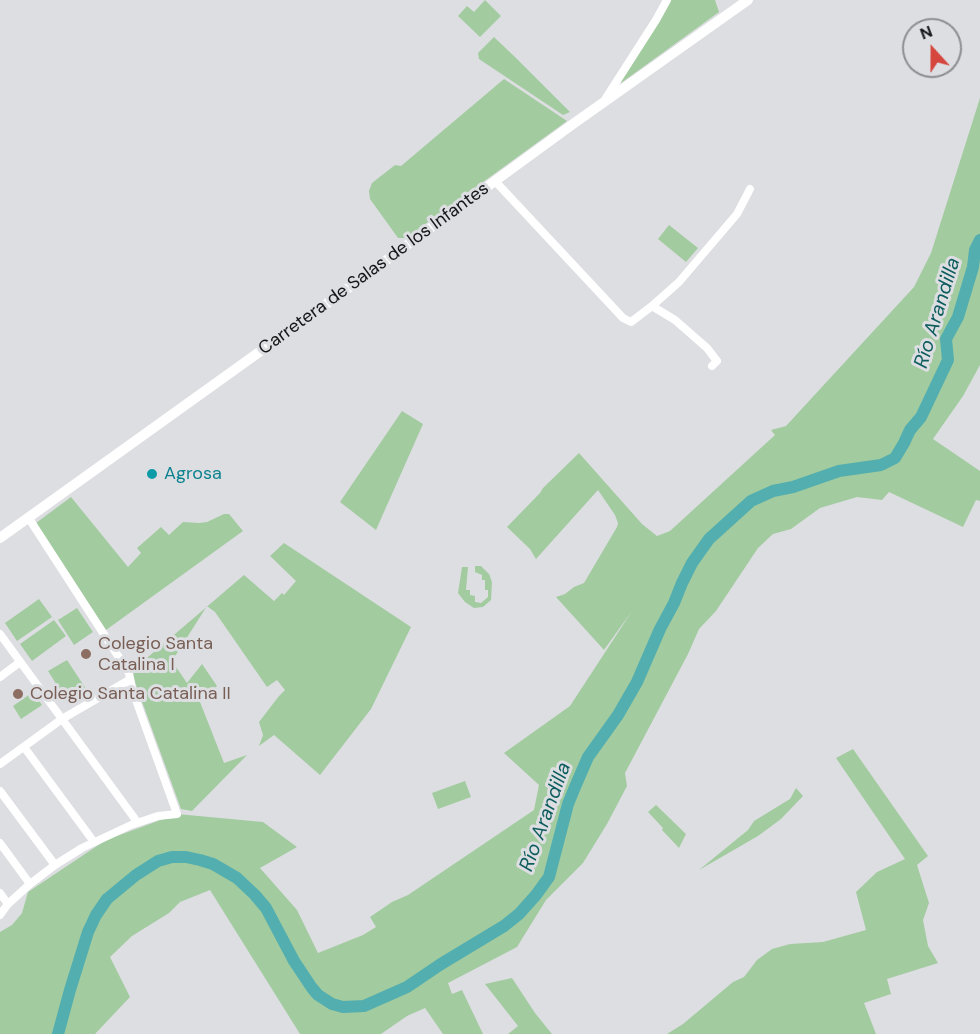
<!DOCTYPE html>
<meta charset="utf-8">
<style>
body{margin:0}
#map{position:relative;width:980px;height:1034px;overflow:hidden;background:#dddee2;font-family:"DM Sans",sans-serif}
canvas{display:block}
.north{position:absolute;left:902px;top:18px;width:60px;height:60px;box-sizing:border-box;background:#dddee2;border:2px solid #8d8e91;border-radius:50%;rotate:339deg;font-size:16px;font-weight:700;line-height:24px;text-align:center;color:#161618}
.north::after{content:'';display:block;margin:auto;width:21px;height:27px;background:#d4463e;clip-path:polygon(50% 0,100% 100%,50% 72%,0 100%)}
</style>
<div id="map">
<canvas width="980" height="1034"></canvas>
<div class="north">N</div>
</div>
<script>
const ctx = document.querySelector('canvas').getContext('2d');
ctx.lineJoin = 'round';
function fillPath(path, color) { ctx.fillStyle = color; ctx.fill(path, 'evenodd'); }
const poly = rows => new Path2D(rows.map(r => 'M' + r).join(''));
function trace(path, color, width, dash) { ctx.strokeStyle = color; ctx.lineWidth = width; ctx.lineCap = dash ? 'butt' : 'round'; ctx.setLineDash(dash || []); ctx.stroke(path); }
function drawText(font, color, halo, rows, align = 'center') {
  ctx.font = font + ' "DM Sans",sans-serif'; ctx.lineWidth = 6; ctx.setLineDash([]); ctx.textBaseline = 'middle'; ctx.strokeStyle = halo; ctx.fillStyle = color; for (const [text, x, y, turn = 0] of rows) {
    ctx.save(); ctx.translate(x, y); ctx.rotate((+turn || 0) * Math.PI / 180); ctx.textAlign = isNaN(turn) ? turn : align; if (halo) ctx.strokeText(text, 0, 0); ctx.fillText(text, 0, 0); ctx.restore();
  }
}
fillPath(poly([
 [485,0,501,16,480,37,458,16,467,6,474,12],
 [669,0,715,0,719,12,621,83,621,80],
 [494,37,515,57,570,112,563,115,479,59,478,53],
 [504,79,567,121,406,238,398,238,370,199,369,191,372,183,395,165,401,166],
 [980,98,980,365,963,396,933,439,980,471,980,501,976,500,963,527,889,492,882,500,857,497,820,508,791,529,773,534,758,548,716,611,699,629,688,654,625,773,627,786,607,824,583,863,546,900,517,947,448,983,452,994,462,990,483,1034,443,1034,425,1008,407,1016,381,1034,300,1034,210,890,180,902,169,913,132,936,110,957,130,997,95,1034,0,1034,0,932,12,925,22,913,28,892,106,840,177,814,263,822,297,847,260,868,297,910,318,953,363,935,376,927,370,917,392,902,408,895,534,810,539,785,504,753,570,706,632,611,604,650,556,597,565,594,574,587,584,583,617,527,618,523,615,515,598,490,536,559,530,549,507,527,540,493,543,488,579,453,642,524,657,536,670,531,775,435,771,430,786,426,914,287,931,253],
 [669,225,698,248,686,262,658,239],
 [402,411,423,424,376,530,340,502],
 [71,497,128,567,141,553,137,548,161,527,169,535,183,522,199,523,207,522,224,514,229,514,243,531,106,630,36,523],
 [284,543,411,627,371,709,320,775,274,735,259,746,263,735,259,722,279,696,285,690,277,680,267,687,215,612,207,606,172,661,187,683,202,664,217,686,200,702,224,763,247,755,192,811,181,809,136,685,133,675,134,669,244,575,274,601,282,593,284,595,296,581,270,556],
 [475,566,481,566,489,574,492,582,491,600,483,607,474,608,465,602,458,593,462,567,468,567,466,590,470,590,470,595,475,596,475,602,481,603,488,597,488,590,485,590,485,580,482,580,482,575,475,572],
 [39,599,52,617,17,641,5,623],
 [77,608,93,632,74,645,58,620],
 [54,620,66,636,32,661,20,644],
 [67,660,88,692,69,704,48,671],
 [33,692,42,705,21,719,13,706],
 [853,749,928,856,917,865,929,903,923,920,928,946,938,963,887,979,891,994,864,1003,876,1034,667,1034,683,1024,733,982,744,977,757,960,772,949,790,944,823,942,866,930,856,892,877,872,905,859,836,758],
 [465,781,471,797,438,809,432,793],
 [796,788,803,796,781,819,758,836,699,870,748,830,754,821,790,799],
 [656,805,686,834,679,848,662,830,663,828,648,812],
 [512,978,535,1013,552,1034,508,1034,518,1026,485,984]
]), '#a2cb9f');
trace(poly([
 [58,1034,70,990,88,932,96,915,107,899,136,875,158,861,172,857,186,857,200,860,213,864,237,878,255,895,266,908,294,961,312,988,318,995,332,1004,343,1007,364,1006,407,987,441,964,504,926,519,914,536,895,549,877,568,804,575,787,588,757,618,715,637,682,660,629,674,603,682,583,692,563,709,539,751,501,773,491,793,487,839,471,881,465,895,458,904,443,910,430,921,417,948,360,946,339,958,317,973,267,975,250,980,240]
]), '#53aeaf', 12);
trace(poly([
 [606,98,656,20,667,0],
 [495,181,623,318,631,322,652,306,675,320,707,348,717,361,712,366],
 [652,306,679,282,737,214,750,189],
 [0,634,135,819,136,823],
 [0,677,20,662],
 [24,747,94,842],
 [0,764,62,719,129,680],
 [0,791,55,865],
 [0,843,30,884],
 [0,893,8,904],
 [0,915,8,904,30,884,55,865,82,848,131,825,158,816,177,814,132,689,129,673,28,517]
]), '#fff', 8);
trace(poly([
 [0,538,329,302,573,124,748,0]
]), '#fff', 10);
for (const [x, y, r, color] of [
 [152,474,6,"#0f9aa8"],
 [86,654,6,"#8d6e63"],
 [18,694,6,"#8d6e63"]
]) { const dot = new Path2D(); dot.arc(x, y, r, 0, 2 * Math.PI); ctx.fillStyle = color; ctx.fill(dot); trace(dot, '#dddee2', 2); }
drawText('18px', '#161618', '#dddee2', [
 ["Carretera de Salas de los Infantes",374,269,-36]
]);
drawText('18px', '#0d838f', '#dddee2', [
 ["Agrosa",164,474]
], 'left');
drawText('18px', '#785e54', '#dddee2', [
 ["Colegio Santa",98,644],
 ["Catalina I",98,665],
 ["Colegio Santa Catalina II",30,694]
], 'left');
drawText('italic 20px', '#0e5d5e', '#dddee2', [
 ["Río Arandilla",938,313,-73],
 ["Río Arandilla",546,817,-70]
]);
</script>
